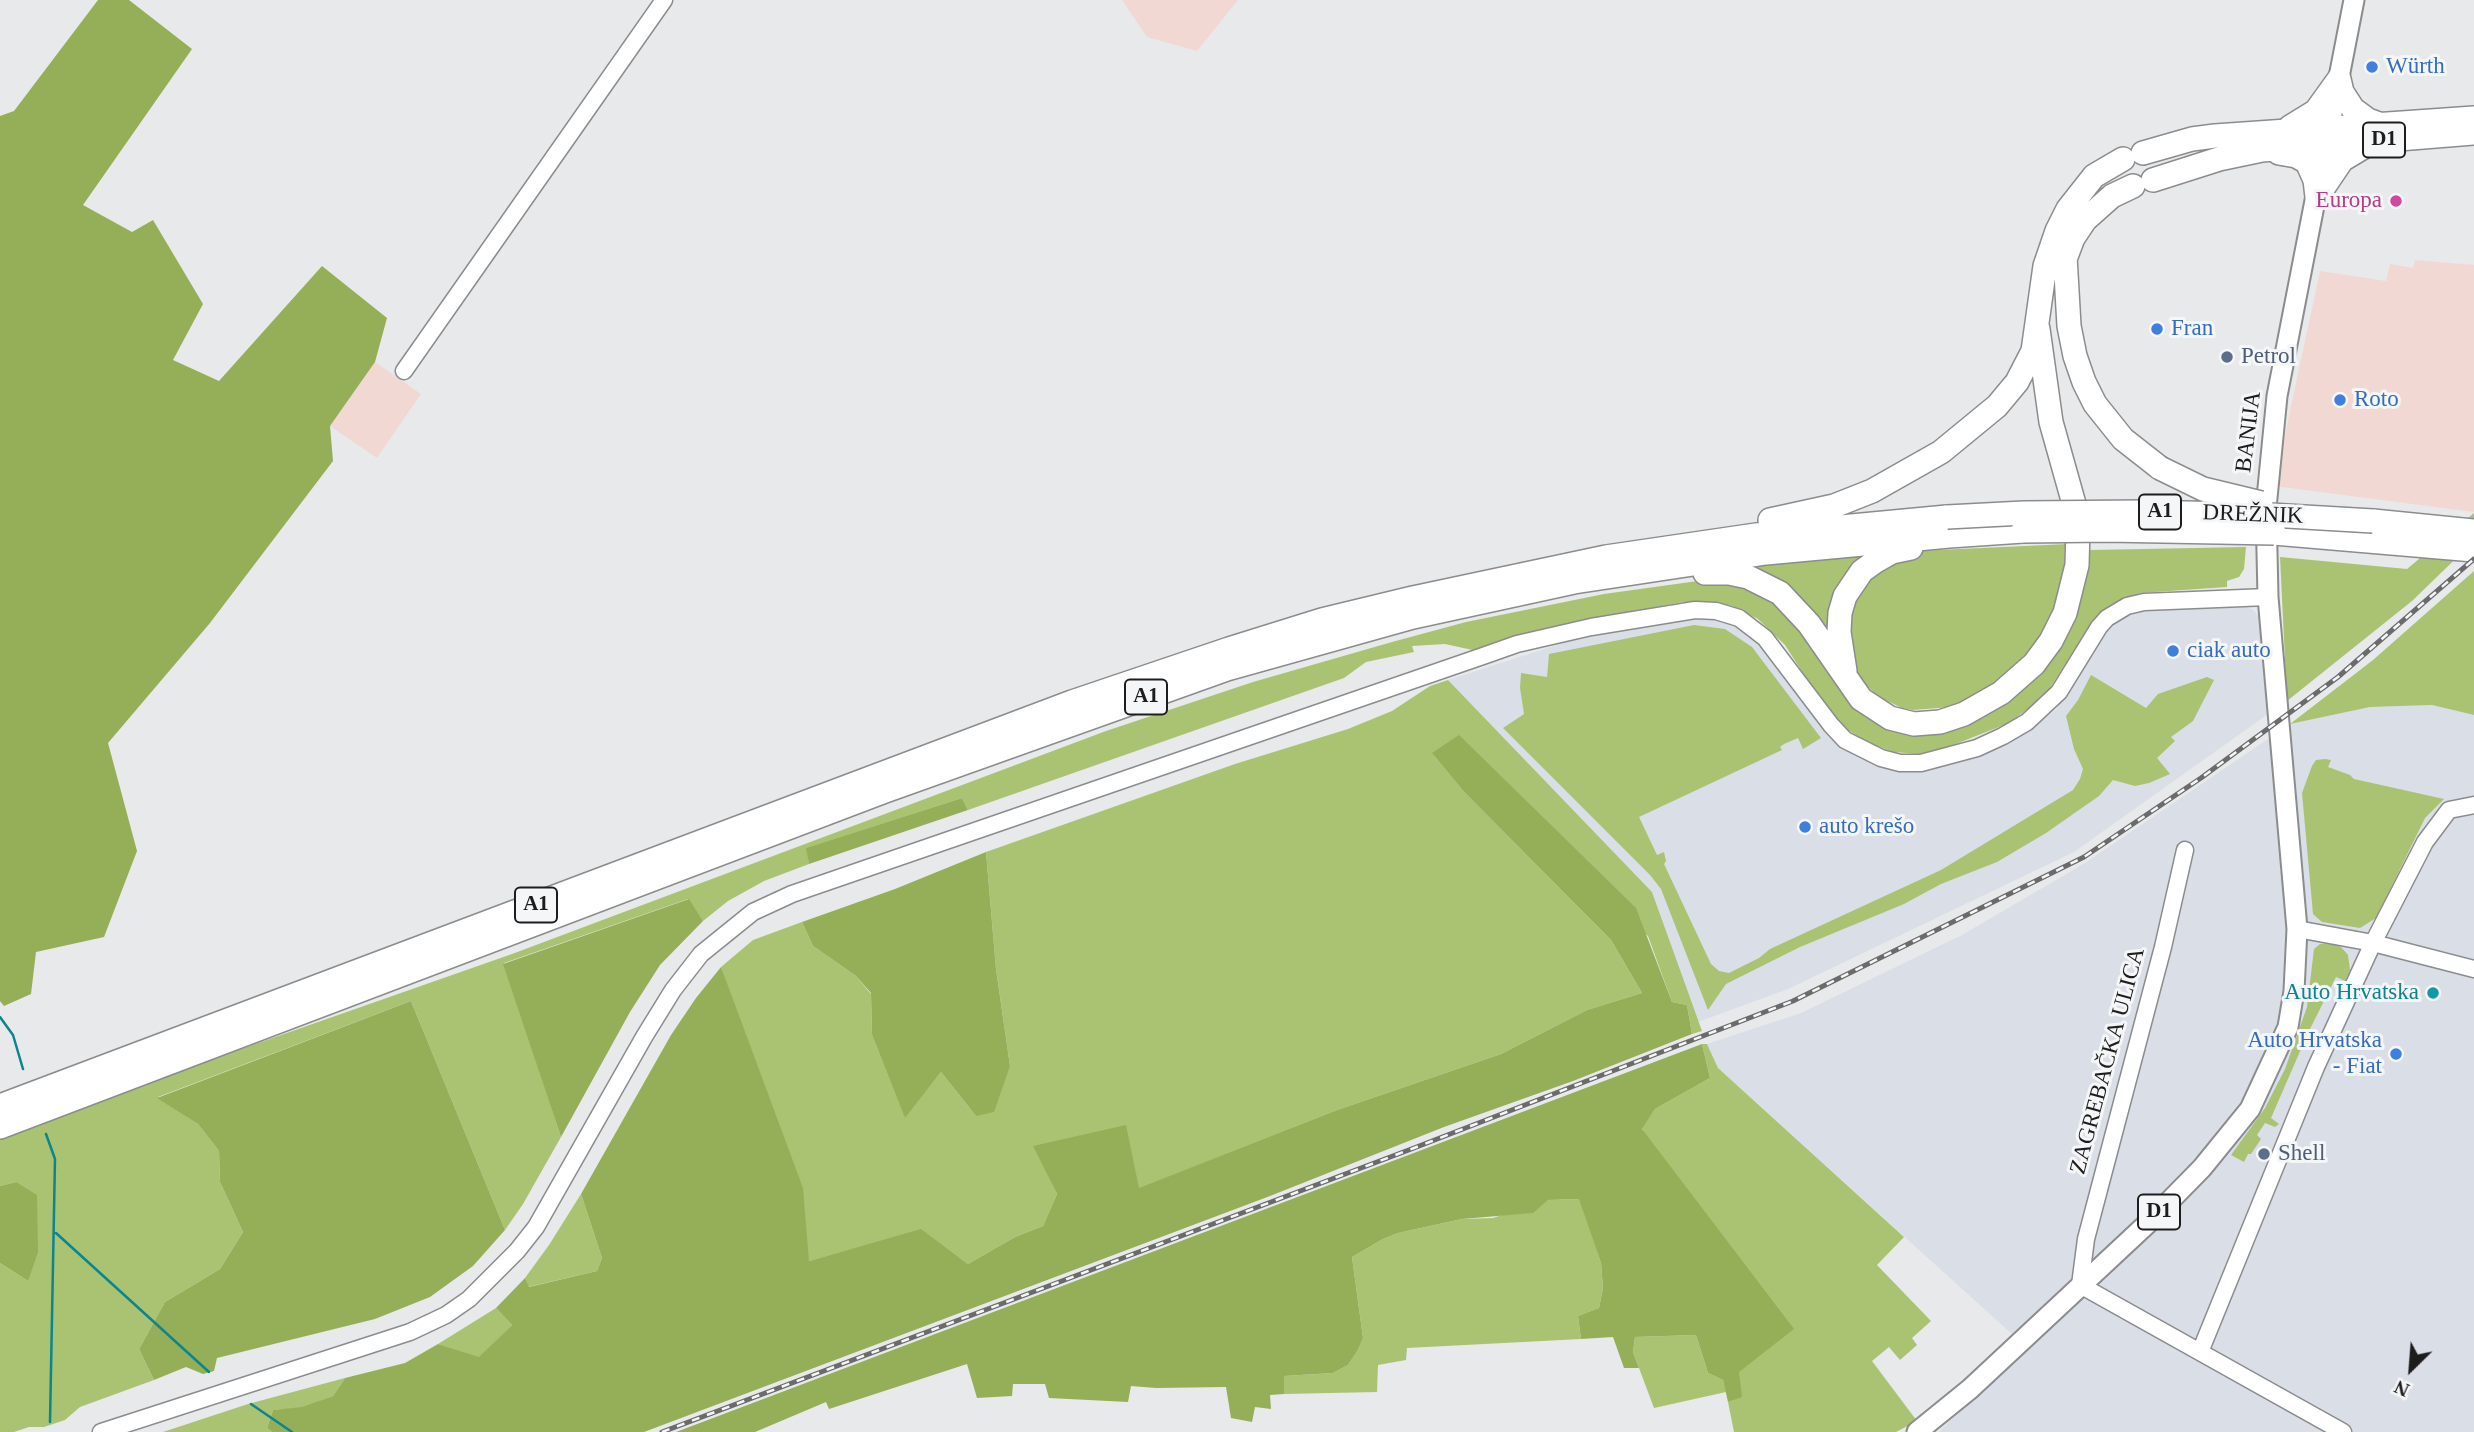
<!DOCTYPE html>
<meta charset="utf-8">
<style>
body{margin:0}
#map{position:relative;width:2474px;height:1432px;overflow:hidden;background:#e8e9ea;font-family:Georgia,serif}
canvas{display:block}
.north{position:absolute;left:2376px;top:1334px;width:70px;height:70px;-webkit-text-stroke:5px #f5f6f8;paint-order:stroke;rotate:205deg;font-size:19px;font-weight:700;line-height:28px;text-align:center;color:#1d1d1e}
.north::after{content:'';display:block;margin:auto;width:24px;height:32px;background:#1d1d1e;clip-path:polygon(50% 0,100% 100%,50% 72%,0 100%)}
</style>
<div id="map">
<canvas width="2474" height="1432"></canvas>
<div class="north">N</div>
</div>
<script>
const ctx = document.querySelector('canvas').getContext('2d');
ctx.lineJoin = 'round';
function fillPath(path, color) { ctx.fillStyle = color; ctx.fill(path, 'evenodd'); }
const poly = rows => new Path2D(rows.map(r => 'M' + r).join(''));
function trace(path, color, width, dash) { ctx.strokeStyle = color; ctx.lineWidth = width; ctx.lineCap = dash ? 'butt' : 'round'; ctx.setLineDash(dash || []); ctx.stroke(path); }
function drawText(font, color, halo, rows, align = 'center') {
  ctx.font = font + ' Georgia,serif'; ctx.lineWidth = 6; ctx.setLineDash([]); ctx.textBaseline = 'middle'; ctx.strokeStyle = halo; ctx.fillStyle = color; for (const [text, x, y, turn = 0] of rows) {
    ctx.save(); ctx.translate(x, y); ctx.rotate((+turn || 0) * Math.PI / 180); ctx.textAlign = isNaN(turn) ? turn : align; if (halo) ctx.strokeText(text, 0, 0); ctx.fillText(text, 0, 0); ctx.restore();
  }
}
fillPath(poly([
 [2247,607,2253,610,2261,619,2268,714,2074,852,1788,989,1698,1022,1652,892,1448,680,1566,642,1679,618,1709,617,1734,623,1754,636,1845,747,1868,761,1885,766,1912,771,1950,763,2026,731,2056,710,2102,634,2120,618,2159,608],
 [2432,705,2474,715,2474,1432,1939,1432,2023,1348,2013,1335,1718,1068,1707,1044,1801,1013,1962,935,2085,863,2290,724,2370,707]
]), '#dadee7');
fillPath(poly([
 [1122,0,1238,0,1197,51,1147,37],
 [2415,260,2474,265,2474,512,2274,486,2320,271,2386,281,2390,264,2413,268],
 [375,362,421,394,377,458,330,426]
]), '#f2d8d3');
fillPath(poly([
 [2474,513,2474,541,2412,601,2287,701,2280,557,2407,569],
 [2068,544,2068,557,2059,600,2046,627,2021,662,1986,691,1951,707,1913,710,1902,708,1879,697,1859,679,1852,666,1843,637,1858,584,1916,551],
 [2246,547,2244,569,2239,577,2227,581,2227,587,2140,593,2112,604,2093,621,2050,688,2030,707,2009,723,1943,749,1918,754,1894,752,1868,743,1842,726,1817,695,1785,645,1758,619,1732,606,1711,602,1683,602,1550,627,1506,639,1477,651,1445,644,1412,646,1414,652,1366,662,1344,678,968,810,962,798,807,848,809,864,764,881,728,901,703,921,688,899,504,963,561,1137,523,1204,505,1230,411,1001,158,1097,198,1124,219,1151,220,1182,243,1232,220,1269,165,1302,139,1349,154,1380,80,1407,65,1420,44,1427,29,1427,14,1432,0,1432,0,1263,28,1281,16,1182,0,1186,0,1138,187,1068,512,954,1106,731,1253,682,1392,642,1466,622,1604,594,1705,580,1752,588,1783,607,1832,676,1939,731,2072,622,2085,582,2090,550],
 [1885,548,1831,636,1746,565],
 [2474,571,2474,715,2432,705,2370,707,2290,724,2373,660],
 [1694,625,1725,629,1752,647,1821,738,1803,749,1798,738,1784,744,1780,747,1782,750,1639,817,1657,855,1664,852,1666,861,1664,864,1711,964,1719,971,1729,973,1759,958,1770,949,1941,870,2073,790,2080,779,2083,769,2074,749,2066,716,2078,700,2091,675,2146,708,2158,694,2207,677,2214,680,2193,721,2171,737,2175,741,2157,758,2170,774,2149,783,2135,786,2113,780,2099,796,2046,833,1997,862,1941,884,1904,904,1800,947,1726,984,1708,1010,1661,889,1650,875,1503,728,1524,714,1520,688,1521,673,1547,677,1549,654],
 [1448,680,1652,892,1702,1031,1692,1034,1687,1005,1672,1002,1648,936,1433,754,1464,792,1611,940,1642,993,1587,1010,1501,1054,1337,1110,1138,1189,1034,1146,1057,1194,1043,1226,1015,1237,968,1264,921,1230,809,1261,721,967,753,940,802,922,813,946,856,976,871,994,872,1035,905,1117,941,1072,976,1116,1010,1066,996,969,986,852,1235,764,1348,729,1392,711,1430,686],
 [2325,759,2331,760,2328,767,2350,775,2354,779,2444,799,2425,818,2376,918,2360,928,2322,922,2313,914,2302,793,2312,766,2316,760],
 [2331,943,2341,947,2348,955,2350,970,2345,981,2336,977,2308,1033,2271,1118,2279,1124,2275,1127,2265,1123,2257,1135,2261,1139,2251,1154,2248,1154,2244,1162,2231,1155,2265,1108,2285,1069,2307,1007,2314,949,2320,944],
 [1702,1044,1707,1044,1718,1068,1904,1237,1877,1265,1931,1321,1912,1338,1917,1345,1900,1360,1889,1347,1872,1361,1917,1421,1896,1432,1734,1432,1728,1402,1741,1396,1642,1128,1655,1109,1710,1078],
 [581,1194,602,1258,597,1271,528,1287,525,1278,549,1245],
 [1580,1199,1601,1263,1603,1288,1599,1308,1578,1316,1581,1339,1407,1348,1406,1360,1378,1365,1377,1392,1284,1394,1284,1376,1333,1373,1348,1365,1358,1350,1363,1338,1352,1257,1383,1239,1398,1233,1462,1219,1493,1218,1548,1200],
 [496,1308,512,1325,479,1358,438,1344],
 [1696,1335,1708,1373,1723,1380,1726,1392,1654,1408,1633,1352,1635,1337],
 [345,1378,333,1396,302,1408,273,1410,267,1428,272,1432,163,1432,248,1404]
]), '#aac372');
fillPath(poly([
 [98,0,129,0,192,49,83,205,132,232,153,220,203,304,173,360,219,381,322,266,387,318,375,362,330,426,333,461,210,623,108,743,137,851,104,937,36,952,31,994,4,1006,0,1001,0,116,14,111],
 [1459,735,1636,908,1672,1002,1687,1005,1692,1034,1573,1081,1444,1127,1270,1196,644,1432,272,1432,267,1428,273,1410,302,1407,333,1396,345,1378,405,1363,438,1344,479,1357,512,1325,496,1308,525,1278,529,1287,597,1271,602,1258,581,1194,671,1035,696,998,721,967,803,1188,809,1261,921,1229,968,1264,1015,1237,1043,1226,1057,1194,1033,1146,1126,1125,1139,1188,1337,1110,1501,1054,1587,1010,1642,993,1611,940,1464,792,1432,753],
 [962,798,968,810,809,864,806,848],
 [986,852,996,969,1010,1066,994,1112,976,1116,941,1072,905,1118,872,1035,871,993,856,976,813,946,802,922,895,889],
 [689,899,703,921,660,965,630,1012,561,1137,503,964],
 [411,1001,505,1230,473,1266,430,1297,375,1319,217,1358,214,1371,203,1374,186,1367,154,1380,139,1349,165,1302,220,1269,243,1232,220,1182,219,1151,198,1124,157,1098],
 [1702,1044,1710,1078,1655,1109,1642,1129,1794,1329,1739,1372,1742,1397,1728,1402,1723,1380,1708,1373,1696,1335,1635,1337,1633,1352,1639,1368,1624,1368,1613,1337,1581,1339,1578,1316,1599,1308,1603,1288,1601,1263,1579,1199,1548,1200,1533,1213,1462,1219,1398,1233,1383,1239,1352,1257,1363,1338,1358,1350,1348,1365,1333,1373,1284,1376,1284,1394,1270,1395,1271,1409,1255,1407,1252,1422,1231,1418,1226,1387,1156,1388,1131,1386,1128,1402,1049,1398,1045,1384,1013,1384,1012,1396,977,1398,967,1364,829,1409,826,1402,755,1432,676,1432],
 [16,1182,37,1195,38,1252,28,1281,0,1263,0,1186]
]), '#95af58');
trace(poly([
 [0,1017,13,1035,23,1069],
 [46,1134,55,1159,50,1422],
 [56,1233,209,1372],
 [251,1404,292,1432]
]), '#0c858f', 2.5);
const minor = poly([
 [404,371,664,0],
 [2185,850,2163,947,2086,1239,2080,1285,2343,1432],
 [2297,929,2373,943,2474,969],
 [2200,1352,2316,1067,2373,943,2425,842,2449,810,2474,805],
 [101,1432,410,1332,446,1315,469,1299,517,1251,536,1227,644,1037,673,990,701,954,753,912,792,894,1483,656,1517,644,1591,627,1695,610,1716,611,1739,618,1765,638,1831,725,1845,740,1881,758,1900,763,1921,763,1977,748,2003,736,2027,722,2059,692,2099,627,2107,618,2127,606,2144,602,2268,597]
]);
const major = poly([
 [1917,1432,1970,1389,2148,1223,2202,1168,2250,1109,2288,1027,2294,991,2297,929,2268,597,2266,508,2277,396,2354,0]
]);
const highway = poly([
 [2339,79,2342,92,2353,109,2368,120,2379,124],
 [2290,127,2316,111,2339,79],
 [2143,153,2192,139,2215,136,2474,118],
 [2279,153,2296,156,2307,162,2315,180,2317,197],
 [2153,180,2219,159,2262,150,2474,133],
 [2317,197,2342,160,2367,145],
 [2065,256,2069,326,2075,356,2084,382,2095,404,2123,439,2160,468],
 [2061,270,2073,238,2085,220,2112,196,2133,186],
 [1770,520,1834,506,1872,491,1941,452,1997,406,2017,382,2033,351,2045,266,2057,231,2068,209,2094,176,2123,159],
 [2373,521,2474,531],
 [2274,533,2474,550],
 [1705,573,1729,573,1748,577,1780,593,1809,624,1861,699,1890,718,1914,724,1940,722,1964,714,2001,693,2034,664,2051,641,2065,613,2077,565,2078,528,2076,511,2051,422,2038,329],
 [1845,671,1839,632,1840,613,1845,596,1862,571,1876,561,1892,552,1911,548],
 [0,1106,1072,702,1229,649,1322,620,1413,598,1606,557,1756,535,1947,517],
 [0,1127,885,791,1227,669,1413,617,1574,582,1766,553,1949,536,2023,531]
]);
trace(minor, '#8b8c8e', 19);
trace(major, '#8b8c8e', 23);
trace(highway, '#8b8c8e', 26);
trace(minor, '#fff', 16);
trace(major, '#fff', 19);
trace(highway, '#fff', 23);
const rail = poly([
 [662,1432,1414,1148,1793,1001,2084,857,2201,778,2338,677,2474,559]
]);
trace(rail, '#6b6b6c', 5);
trace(rail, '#f5f6f8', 2.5, [8]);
const highwayBridge = poly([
 [2160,468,2203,489,2261,503],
 [1947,517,2024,513,2144,512,2270,515,2373,521],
 [2023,531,2107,530,2274,533]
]);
trace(highwayBridge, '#8b8c8e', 26, []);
trace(highwayBridge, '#fff', 23);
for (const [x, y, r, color] of [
 [2372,67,7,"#3f7fe0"],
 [2396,201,7,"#d1479c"],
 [2157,329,7,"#3f7fe0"],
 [2227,357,7,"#5c6f8a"],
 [2340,400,7,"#3f7fe0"],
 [2173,651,7,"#3f7fe0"],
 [1805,827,7,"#3f7fe0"],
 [2433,993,7,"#0f9aa8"],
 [2396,1054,7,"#3f7fe0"],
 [2264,1154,7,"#5c6f8a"]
]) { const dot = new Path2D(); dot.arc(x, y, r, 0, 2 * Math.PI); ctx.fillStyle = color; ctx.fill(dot); trace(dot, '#f5f6f8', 2.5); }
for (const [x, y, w] of [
 [2384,140,42],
 [2160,512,42],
 [1146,697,42],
 [536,905,42],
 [2159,1212,42]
]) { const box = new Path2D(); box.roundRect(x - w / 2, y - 17.5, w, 35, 5); ctx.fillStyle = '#f5f6f8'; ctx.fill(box); trace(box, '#1d1d1e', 2); }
drawText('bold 21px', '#1d1d1e', null, [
 ["D1",2384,140],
 ["A1",2160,512],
 ["A1",1146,697],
 ["A1",536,905],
 ["D1",2159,1212]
]);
drawText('23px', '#366cbe', '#f5f6f8', [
 ["Würth",2386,67],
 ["Fran",2171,329],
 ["Roto",2354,400],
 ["ciak auto",2187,651],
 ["auto krešo",1819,827],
 ["Auto Hrvatska",2382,1041,"right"],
 ["- Fiat",2382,1067,"right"]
], 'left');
drawText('23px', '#b23c85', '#f5f6f8', [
 ["Europa",2382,201]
], 'right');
drawText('23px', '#4e5e75', '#f5f6f8', [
 ["Petrol",2241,357],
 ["Shell",2278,1154]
], 'left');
drawText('23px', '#1d1d1e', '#f5f6f8', [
 ["BANIJA",2249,432,-83],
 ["DREŽNIK",2253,515,2],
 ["ZAGREBAČKA ULICA",2108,1061,-75]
]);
drawText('23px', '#0d838f', '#f5f6f8', [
 ["Auto Hrvatska",2419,993]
], 'right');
</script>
